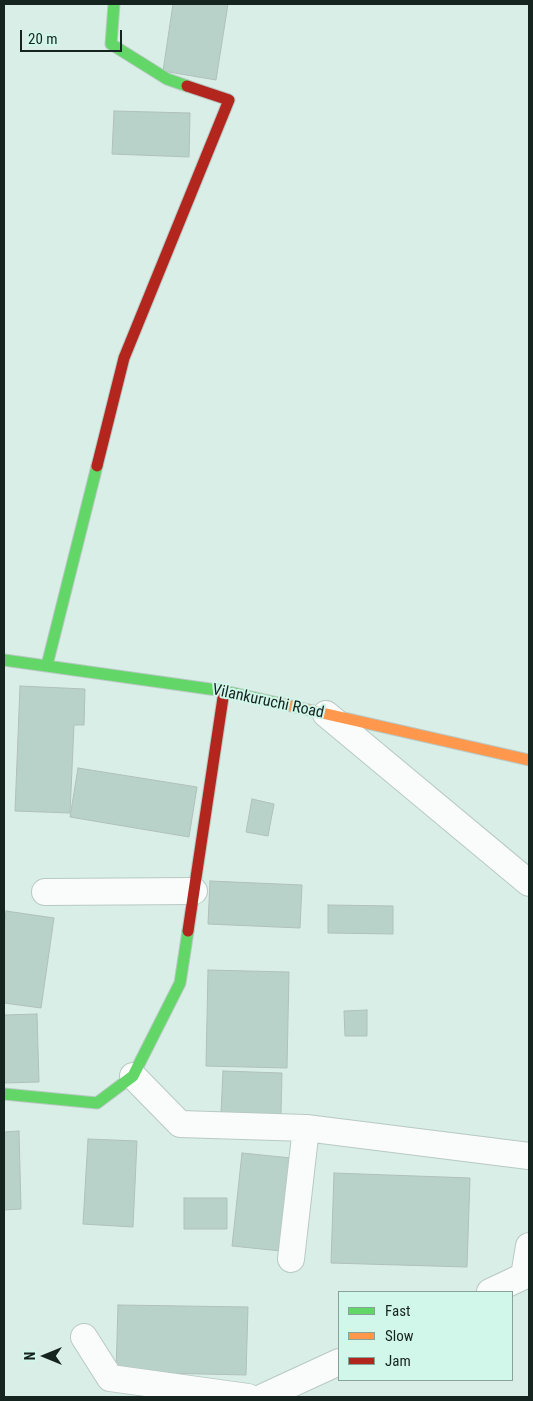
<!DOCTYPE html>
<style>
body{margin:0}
#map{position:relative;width:533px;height:1401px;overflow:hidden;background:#d9eee7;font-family:"Roboto Condensed",sans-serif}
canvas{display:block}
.frame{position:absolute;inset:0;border:5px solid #162420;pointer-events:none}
.legend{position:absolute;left:338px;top:1291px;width:175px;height:90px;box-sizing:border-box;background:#d1f6ea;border:1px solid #86a299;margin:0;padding:6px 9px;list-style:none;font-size:15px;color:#162420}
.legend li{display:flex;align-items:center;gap:10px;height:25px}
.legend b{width:25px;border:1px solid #86a299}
.north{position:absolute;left:20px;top:1331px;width:50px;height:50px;-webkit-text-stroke:4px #d1f6ea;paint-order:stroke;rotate:270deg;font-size:14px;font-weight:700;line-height:20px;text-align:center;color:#162420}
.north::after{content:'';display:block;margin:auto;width:18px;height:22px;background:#162420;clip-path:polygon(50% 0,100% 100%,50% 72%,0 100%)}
.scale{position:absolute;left:20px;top:30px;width:102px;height:22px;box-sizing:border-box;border:2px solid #162420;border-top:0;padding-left:6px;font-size:15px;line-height:18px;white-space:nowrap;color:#162420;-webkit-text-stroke:4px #d1f6ea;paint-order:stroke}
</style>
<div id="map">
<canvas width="533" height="1401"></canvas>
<div class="frame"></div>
<ul class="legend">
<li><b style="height:6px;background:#63d668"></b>Fast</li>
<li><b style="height:6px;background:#ff974d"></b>Slow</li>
<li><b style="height:6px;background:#b3261e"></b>Jam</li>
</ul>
<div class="north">N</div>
<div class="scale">20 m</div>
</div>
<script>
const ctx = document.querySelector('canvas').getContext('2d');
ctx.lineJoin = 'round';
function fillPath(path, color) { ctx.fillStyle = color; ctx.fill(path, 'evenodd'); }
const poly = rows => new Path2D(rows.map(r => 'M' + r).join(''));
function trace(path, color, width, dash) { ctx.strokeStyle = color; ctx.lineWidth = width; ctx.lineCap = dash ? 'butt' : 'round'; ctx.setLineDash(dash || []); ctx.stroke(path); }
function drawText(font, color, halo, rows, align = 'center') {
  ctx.font = font + ' "Roboto Condensed",sans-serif'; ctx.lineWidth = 4; ctx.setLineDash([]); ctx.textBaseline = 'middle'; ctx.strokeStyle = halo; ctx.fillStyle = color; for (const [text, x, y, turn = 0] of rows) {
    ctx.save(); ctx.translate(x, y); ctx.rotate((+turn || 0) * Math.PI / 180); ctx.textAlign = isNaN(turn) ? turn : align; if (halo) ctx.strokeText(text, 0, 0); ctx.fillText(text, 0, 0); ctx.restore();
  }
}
const building = poly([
 [173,4,228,4,216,80,163,71,173,4],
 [114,111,190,113,189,157,112,154,114,111],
 [20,686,85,689,84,725,74,725,70,813,15,811,20,686],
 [78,768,197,787,189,837,70,817,78,768],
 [252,799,274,804,268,836,246,832,252,799],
 [210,881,302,885,300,928,208,924,210,881],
 [328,905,393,906,393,934,328,933,328,905],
 [6,911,54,918,41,1008,4,1003,4,927,6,911],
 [208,970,289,972,287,1068,206,1066,208,970],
 [367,1010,367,1036,345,1036,344,1011,367,1010],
 [37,1014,39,1082,4,1083,4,1015,37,1014],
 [223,1071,282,1073,281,1115,221,1113,223,1071],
 [19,1131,21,1209,4,1210,4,1132,19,1131],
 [88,1139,137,1141,133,1227,83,1224,88,1139],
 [242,1153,291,1158,281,1251,232,1246,242,1153],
 [334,1173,470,1178,467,1267,331,1263,334,1173],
 [184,1198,227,1198,227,1229,184,1229,184,1198],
 [118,1305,248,1307,246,1375,116,1372,118,1305]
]);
fillPath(building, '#b8d2ca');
trace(building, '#b0c0bb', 1);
const street = poly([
 [326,714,529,883],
 [45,892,194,891],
 [133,1076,180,1124,306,1128,529,1156],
 [291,1259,306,1128],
 [490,1292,524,1276,529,1246],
 [84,1337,110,1378,248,1397],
 [263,1397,339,1362]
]);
const fast = poly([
 [114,4,111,44,167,79,187,86],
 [4,660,224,691,278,703],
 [47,665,97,466],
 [4,1094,97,1103,133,1076,180,983,188,931]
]);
const slow = poly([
 [278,703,529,760]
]);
const jam = poly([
 [97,466,124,358,229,100,187,86],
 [188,931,224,691]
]);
trace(street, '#b8c9c3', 28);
trace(fast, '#b8c9c3', 13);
trace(slow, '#b8c9c3', 13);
trace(jam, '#b8c9c3', 13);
trace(street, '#f9fcfb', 26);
trace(fast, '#63d668', 11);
trace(slow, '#ff974d', 11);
trace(jam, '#b3261e', 11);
drawText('16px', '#162420', '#d1f6ea', [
 ["Vilankuruchi Road",268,702,12]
]);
</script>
